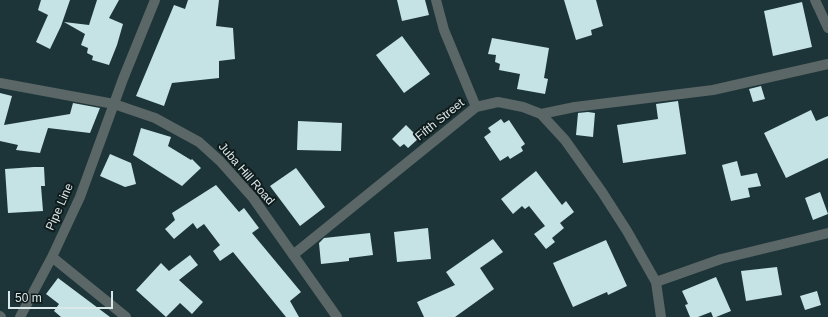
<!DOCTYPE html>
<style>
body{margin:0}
#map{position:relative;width:828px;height:317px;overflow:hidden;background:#1d3538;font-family:Arial,sans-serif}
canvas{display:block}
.scale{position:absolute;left:8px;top:291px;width:105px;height:18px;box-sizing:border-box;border:2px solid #dae8ea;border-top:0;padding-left:5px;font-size:12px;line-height:14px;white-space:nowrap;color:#dae8ea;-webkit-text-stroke:3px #101b1c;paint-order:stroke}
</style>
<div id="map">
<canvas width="828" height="317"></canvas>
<div class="scale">50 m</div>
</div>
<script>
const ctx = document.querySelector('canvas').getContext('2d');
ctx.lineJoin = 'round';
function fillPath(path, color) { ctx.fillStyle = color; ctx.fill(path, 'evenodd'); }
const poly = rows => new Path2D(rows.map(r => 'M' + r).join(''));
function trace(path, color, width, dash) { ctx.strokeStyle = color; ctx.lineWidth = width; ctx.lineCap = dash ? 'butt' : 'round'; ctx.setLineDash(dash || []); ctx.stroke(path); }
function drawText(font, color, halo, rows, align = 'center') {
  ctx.font = font + ' Arial,sans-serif'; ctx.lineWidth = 4; ctx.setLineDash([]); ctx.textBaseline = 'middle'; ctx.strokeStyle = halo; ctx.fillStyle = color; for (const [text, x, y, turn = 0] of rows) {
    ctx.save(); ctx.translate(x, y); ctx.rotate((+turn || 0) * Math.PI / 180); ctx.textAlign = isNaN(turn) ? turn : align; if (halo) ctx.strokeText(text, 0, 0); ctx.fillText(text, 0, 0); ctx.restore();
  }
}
fillPath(poly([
 [41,0,70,0,61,26,50,49,36,42,48,15,38,10],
 [97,0,119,0,109,18,123,24,117,45,109,65,92,60,93,56,87,53,88,48,81,45,85,34,64,22,89,25],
 [188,0,219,0,216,26,233,28,235,59,219,61,219,78,172,83,164,106,136,96,174,5,185,9],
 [397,0,425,0,429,15,402,21],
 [564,0,596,0,603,26,591,30,592,35,576,40],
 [802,2,812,47,773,56,764,11],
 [402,36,430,74,404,93,376,55],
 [492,38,549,48,544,78,548,79,545,94,517,89,520,74,499,70,500,64,495,62,496,55,488,54],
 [761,86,765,99,753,102,749,89],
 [0,93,12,96,4,125,70,114,73,103,100,108,90,133,48,128,40,153,16,150,18,145,0,141],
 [678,101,686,154,623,163,617,125,658,119,656,104],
 [811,110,816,121,828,116,828,158,786,178,764,133],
 [588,112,595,113,593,137,576,135,578,113],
 [501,119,504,123,509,120,525,144,521,147,523,151,510,159,508,156,500,161,484,137,491,132,488,128],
 [298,121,342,123,341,151,297,150],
 [406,125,419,138,408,148,404,144,400,147,392,139],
 [141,128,171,137,168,146,191,160,192,159,201,168,182,186,133,155],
 [110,154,131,163,136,184,125,187,100,176],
 [737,161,741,176,757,173,761,186,748,188,750,197,731,201,722,165],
 [34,167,44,167,45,186,41,186,43,211,8,213,5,169],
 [296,168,325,207,300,226,270,186],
 [536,171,562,205,566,201,574,212,560,223,564,228,552,238,555,242,546,249,534,234,545,226,529,206,525,209,522,206,513,214,501,199],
 [216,185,239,212,244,208,259,228,252,233,301,292,290,301,299,317,286,317,233,252,220,261,213,251,220,245,204,224,197,229,193,223,174,239,165,229,175,220,172,213],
 [820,192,828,214,813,220,805,198],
 [428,228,431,259,397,262,394,232],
 [370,233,373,255,349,258,349,261,321,264,319,243,324,238],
 [493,239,503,252,480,268,494,289,455,317,424,317,417,302,455,285,446,272],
 [606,240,627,286,608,295,607,292,573,307,553,263],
 [190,255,198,265,179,280,203,302,192,314,180,303,166,317,136,290,161,263,169,271],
 [777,267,782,295,746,301,741,271],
 [716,277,731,311,716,317,713,317,711,312,698,317,690,317,685,305,688,304,682,291],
 [58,278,110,317,61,317,54,311,59,304,46,294],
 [817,291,821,305,805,310,800,296]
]), '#c5e2e5');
trace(poly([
 [436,0,444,30,476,107],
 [815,0,828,28],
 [0,83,114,104,155,118,199,142,220,161,253,198,337,317],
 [541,114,575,107,713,90,828,64],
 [293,255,476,107,498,102,523,107,541,114,565,140,602,192,627,231,656,282,661,317],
 [52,257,126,317],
 [656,282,721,259,828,233],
 [0,316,1,317],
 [20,317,52,257,80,197,123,79,155,0]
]), '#5b6667', 10);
drawText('12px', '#dae8ea', '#101b1c', [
 ["Fifth Street",440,120,-39],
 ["Juba Hill Road",246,174,49],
 ["Pipe Line",60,207,-66]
]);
</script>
